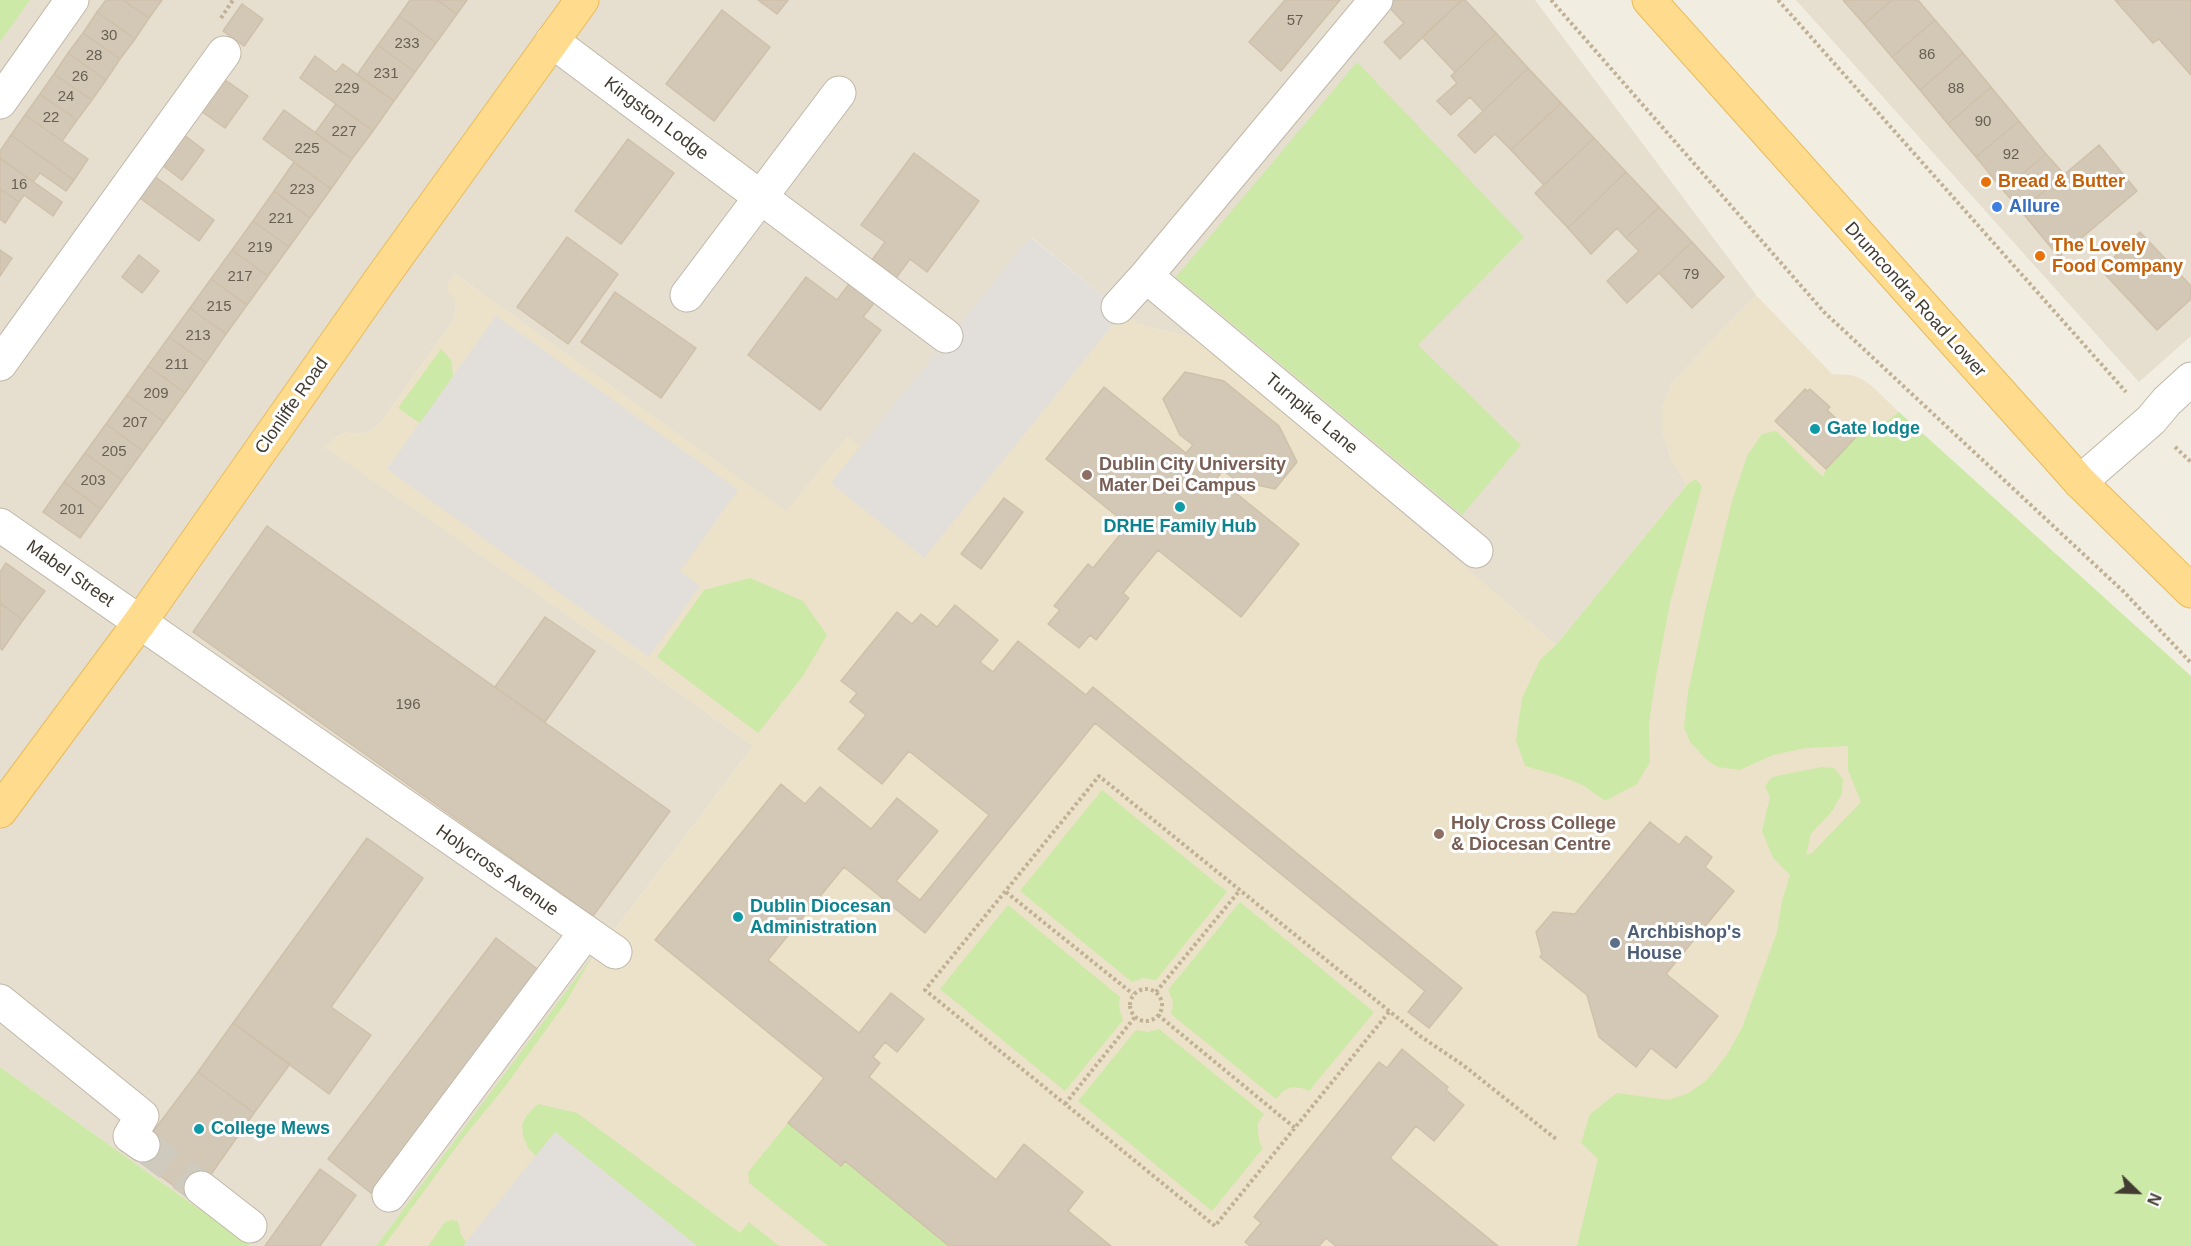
<!DOCTYPE html>
<style>
body{margin:0}
#map{position:relative;width:2191px;height:1246px;overflow:hidden;background:#f2ede1;font-family:Helvetica,sans-serif}
canvas{display:block}
.north{position:absolute;left:2107px;top:1162px;width:60px;height:60px;-webkit-text-stroke:4px #fff;paint-order:stroke;rotate:113deg;font-size:16px;font-weight:700;line-height:24px;text-align:center;color:#433c32}
.north::after{content:'';display:block;margin:auto;width:21px;height:27px;background:#433c32;clip-path:polygon(50% 0,100% 100%,50% 72%,0 100%)}
</style>
<div id="map">
<canvas width="2191" height="1246"></canvas>
<div class="north">N</div>
</div>
<script>
const ctx = document.querySelector('canvas').getContext('2d');
ctx.lineJoin = 'round';
function fillPath(path, color) { ctx.fillStyle = color; ctx.fill(path, 'evenodd'); }
const poly = rows => new Path2D(rows.map(r => 'M' + r).join(''));
function trace(path, color, width, dash) { ctx.strokeStyle = color; ctx.lineWidth = width; ctx.lineCap = dash ? 'butt' : 'round'; ctx.setLineDash(dash || []); ctx.stroke(path); }
function drawText(font, color, halo, rows, align = 'center') {
  ctx.font = font + ' Helvetica,sans-serif'; ctx.lineWidth = 6; ctx.setLineDash([]); ctx.textBaseline = 'middle'; ctx.strokeStyle = halo; ctx.fillStyle = color; for (const [text, x, y, turn = 0] of rows) {
    ctx.save(); ctx.translate(x, y); ctx.rotate((+turn || 0) * Math.PI / 180); ctx.textAlign = isNaN(turn) ? turn : align; if (halo) ctx.strokeText(text, 0, 0); ctx.fillText(text, 0, 0); ctx.restore();
  }
}
fillPath(poly([
 [0,0,1535,0,1756,295,1672,382,1662,408,1662,432,1672,461,1687,485,1556,645,1195,338,1138,324,1031,237,861,447,847,437,786,512,454,273,456,309,452,322,381,422,370,431,361,434,346,432,338,436,325,447,644,668,753,746,376,1246,251,1246,0,1067],
 [1796,0,2191,0,2191,336,2139,382]
]), '#e6decf');
fillPath(poly([
 [1030,237,1138,324,1195,338,1235,367,1330,451,1556,645,1686,485,1672,461,1662,432,1662,408,1672,382,1756,295,1832,374,1850,375,1862,379,1872,386,2191,697,2191,1246,376,1246,753,746,644,668,324,447,338,436,347,432,361,434,370,431,381,422,452,322,456,309,454,299,447,291,449,281,454,273,786,511,847,437,861,446]
]), '#ece2ca');
fillPath(poly([
 [0,0,30,0,0,42],
 [1357,62,1524,237,1418,345,1521,445,1462,515,1176,277],
 [441,349,451,360,454,383,441,438,398,408],
 [1899,412,2191,676,2191,1246,1577,1246,1598,1159,1581,1143,1590,1114,1617,1093,1668,1100,1689,1093,1708,1079,1726,1056,1742,1028,1777,932,1782,901,1790,875,1773,858,1762,831,1770,797,1765,786,1772,777,1821,767,1834,768,1843,779,1842,793,1833,810,1811,834,1806,855,1812,853,1861,802,1848,770,1848,746,1806,748,1773,755,1740,770,1718,767,1708,761,1690,742,1684,727,1688,692,1705,612,1732,501,1747,456,1762,434,1776,431,1823,477,1826,469,1856,437,1874,431],
 [1695,479,1702,486,1670,603,1655,682,1649,724,1650,762,1637,784,1605,801,1583,785,1557,775,1525,766,1516,740,1522,698,1540,660,1556,645,1687,485],
 [750,578,803,601,827,635,803,676,758,733,657,657,704,590],
 [1102,790,1227,892,1156,980,1143,978,1132,982,1020,891],
 [1240,902,1374,1012,1309,1091,1301,1088,1292,1087,1283,1091,1276,1099,1171,1014,1173,1002,1168,990],
 [1008,905,1120,997,1119,1008,1123,1020,1065,1091,940,989],
 [592,957,566,1002,504,1088,462,1139,384,1246,376,1246],
 [1159,1029,1264,1114,1258,1123,1258,1132,1259,1141,1263,1148,1212,1211,1078,1101,1136,1030,1148,1032],
 [0,1067,251,1246,0,1246],
 [538,1104,577,1113,740,1233,749,1222,779,1246,697,1246,555,1132,536,1156,528,1148,523,1136,522,1125,527,1115],
 [788,1123,840,1166,845,1161,949,1246,828,1246,749,1183,748,1172],
 [451,1220,457,1221,460,1227,460,1233,466,1242,463,1246,428,1246,445,1222]
]), '#cde9a7');
fillPath(poly([
 [1030,237,1123,312,924,558,831,483],
 [496,316,738,490,680,571,700,586,649,657,387,469],
 [555,1132,697,1246,463,1246]
]), '#e2dfdb');
const building = poly([
 [106,0,123,0,149,18,135,39,97,12,106,0],
 [123,0,162,0,149,18,123,0],
 [410,0,437,0,457,14,436,43,399,16,410,0],
 [437,0,467,0,457,14,437,0],
 [758,0,788,0,777,14,758,0],
 [1285,0,1340,0,1281,71,1249,42,1285,0],
 [1392,0,1462,0,1400,59,1384,42,1404,23,1387,5,1392,0],
 [1462,0,1465,0,1496,33,1455,72,1422,37,1462,0],
 [1843,0,1892,0,1864,24,1843,0],
 [1892,0,1918,0,1935,20,1892,57,1864,24,1892,0],
 [2115,0,2191,0,2191,75,2159,39,2153,43,2115,0],
 [242,4,263,19,244,46,223,31,242,4],
 [722,10,770,47,714,121,666,84,722,10],
 [97,12,135,39,120,59,83,33,97,12],
 [399,16,436,43,415,72,378,45,399,16],
 [1935,20,1963,53,1920,90,1892,57,1935,20],
 [83,33,120,59,106,80,68,53,83,33],
 [1496,33,1528,68,1483,111,1470,97,1451,115,1437,101,1457,83,1451,76,1496,33],
 [378,45,415,72,394,101,357,75,378,45],
 [68,53,106,80,92,100,54,74,68,53],
 [1963,53,1991,87,1948,124,1920,90,1963,53],
 [315,56,336,72,343,64,394,101,373,131,300,78,315,56],
 [1528,68,1561,103,1511,150,1495,134,1475,153,1458,135,1528,68],
 [54,74,92,100,77,120,40,94,54,74],
 [221,77,248,96,225,128,198,109,221,77],
 [1991,87,2019,121,1976,157,1948,124,1991,87],
 [40,94,77,120,62,141,25,115,40,94],
 [1561,103,1594,138,1544,185,1511,150,1561,103],
 [336,104,373,131,352,159,315,133,336,104],
 [284,110,352,159,331,189,263,139,284,110],
 [25,115,88,159,74,180,11,135,25,115],
 [2019,121,2046,154,2003,190,1976,157,2019,121],
 [180,132,204,150,182,180,158,162,180,132],
 [11,135,74,180,66,191,40,173,33,182,0,158,0,151,11,135],
 [1594,138,1626,172,1568,228,1535,193,1594,138],
 [628,139,674,173,621,244,575,211,628,139],
 [2099,145,2137,191,2059,257,2021,211,2099,145],
 [914,153,979,201,927,272,910,259,896,278,872,260,885,242,861,225,914,153],
 [2046,154,2064,174,2021,211,2003,190,2046,154],
 [0,158,62,202,53,216,24,195,19,202,0,189,0,158],
 [294,162,331,189,310,218,274,191,294,162],
 [1626,172,1659,207,1626,238,1617,228,1591,254,1568,228,1626,172],
 [153,175,214,220,199,241,137,196,153,175],
 [0,189,19,202,5,223,0,219,0,189],
 [274,191,310,218,289,247,253,221,274,191],
 [1659,207,1692,242,1627,303,1607,281,1639,251,1626,238,1659,207],
 [253,221,289,247,268,276,232,250,253,221],
 [2140,232,2191,286,2191,299,2157,330,2101,270,2140,232],
 [567,237,618,274,568,344,517,307,567,237],
 [1692,242,1724,277,1692,308,1659,273,1692,242],
 [0,250,12,258,0,276,0,250],
 [232,250,268,276,247,305,211,279,232,250],
 [139,255,159,271,142,293,122,277,139,255],
 [806,277,837,300,849,284,874,303,863,317,881,330,820,410,748,355,806,277],
 [211,279,247,305,226,334,190,308,211,279],
 [615,292,696,348,661,398,581,342,615,292],
 [190,308,226,334,206,363,169,337,190,308],
 [169,337,206,363,185,393,148,366,169,337],
 [148,366,185,393,164,422,127,395,148,366],
 [1185,372,1224,381,1279,426,1297,462,1275,489,1235,480,1223,470,1217,478,1299,544,1241,617,1158,550,1123,593,1129,598,1096,640,1090,635,1079,648,1048,624,1060,610,1054,606,1088,564,1093,568,1128,525,1046,459,1104,387,1186,453,1193,445,1180,435,1163,399,1185,372],
 [1805,389,1807,391,1810,389,1830,407,1827,410,1856,437,1826,469,1775,421,1805,389],
 [127,395,164,422,143,451,106,424,127,395],
 [106,424,143,451,122,480,85,453,106,424],
 [85,453,122,480,101,509,64,482,85,453],
 [64,482,101,509,80,538,43,512,64,482],
 [1004,498,1023,512,981,569,961,554,1004,498],
 [267,526,670,811,593,916,193,632,267,526],
 [6,563,45,591,23,620,0,603,0,572,6,563],
 [0,603,23,620,2,650,0,648,0,603],
 [955,605,998,640,980,662,993,672,1018,641,1086,695,1093,687,1462,988,1429,1028,1408,1012,1425,991,1095,723,925,933,844,867,768,960,859,1033,891,993,924,1019,897,1052,885,1042,873,1057,880,1063,869,1077,996,1180,1024,1144,1083,1192,1068,1211,1111,1246,949,1246,845,1161,841,1166,788,1123,824,1078,655,940,781,784,805,804,820,787,871,829,897,798,938,831,896,881,920,900,989,815,909,751,882,784,838,749,866,715,850,702,857,693,841,681,897,612,912,624,921,614,937,627,955,605],
 [545,617,595,651,545,722,495,687,545,617],
 [1650,822,1679,845,1686,836,1712,857,1705,867,1734,891,1666,974,1718,1016,1676,1068,1651,1048,1636,1067,1599,1037,1587,995,1540,957,1542,954,1536,932,1553,912,1575,914,1650,822],
 [367,838,423,878,331,1007,371,1035,329,1094,233,1023,367,838],
 [496,938,540,971,371,1193,328,1159,496,938],
 [233,1023,290,1064,254,1113,198,1072,233,1023],
 [1402,1049,1448,1087,1446,1090,1464,1105,1434,1141,1416,1126,1390,1158,1498,1246,1336,1246,1326,1238,1319,1246,1250,1246,1245,1242,1261,1223,1254,1217,1379,1062,1387,1068,1402,1049],
 [198,1072,254,1113,193,1200,144,1164,149,1159,143,1145,198,1072],
 [320,1169,356,1195,320,1246,265,1246,320,1169]
]);
fillPath(building, '#d3c8b6');
trace(building, '#cfc0a9', 1.5);
trace(poly([
 [143,1145,201,1188]
]), '#cfcabe', 33, [33, 16]);
const minor = poly([
 [552,41,946,336],
 [0,102,72,0],
 [1146,276,1476,551],
 [687,295,839,93],
 [1118,307,1146,276,1376,0],
 [0,364,224,53],
 [2080,482,2151,420,2167,401,2191,379],
 [0,525,615,952],
 [0,1001,142,1116,130,1136,143,1145],
 [201,1188,250,1226],
 [389,1195,585,933]
]);
const major = poly([
 [1649,0,2080,482,2191,591],
 [0,811,140,622,378,283,582,0]
]);
trace(minor, '#c0b7a7', 35);
trace(major, '#e8bb59', 35);
trace(poly([
 [1551,0,1824,312,2124,592,2191,663],
 [1778,0,2126,392],
 [221,18,233,0],
 [2175,447,2191,462],
 [1006,892,1133,994],
 '1130 1005a16 16 0 1 1 32 0a16 16 0 1 1-32 0Z',
 [1156,992,1240,890],
 [1389,1012,1215,1226,925,990,1099,776,1420,1036,1463,1065,1556,1139],
 [1158,1015,1295,1128],
 [1065,1104,1135,1017]
]), '#c0b094', 4, [3, 3]);
trace(minor, '#fff', 33);
trace(major, '#ffdc8d', 33);
for (const [x, y, r, color] of [
 [1986,182,6,"#e8710a"],
 [1997,207,6,"#3f7fe0"],
 [2040,256,6,"#e8710a"],
 [1815,429,6,"#0f9aa8"],
 [1087,475,6,"#8d6e63"],
 [1180,507,6,"#0f9aa8"],
 [1439,834,6,"#8d6e63"],
 [738,917,6,"#0f9aa8"],
 [1615,943,6,"#5c6f8a"],
 [199,1129,6,"#0f9aa8"]
]) { const dot = new Path2D(); dot.arc(x, y, r, 0, 2 * Math.PI); ctx.fillStyle = color; ctx.fill(dot); trace(dot, '#fff', 2); }
drawText('15px', '#675f53', null, [
 ["57",1295,21],
 ["30",109,36],
 ["233",407,44],
 ["86",1927,55],
 ["28",94,56],
 ["231",386,74],
 ["26",80,77],
 ["229",347,89],
 ["88",1956,89],
 ["24",66,97],
 ["22",51,118],
 ["90",1983,122],
 ["227",344,132],
 ["225",307,149],
 ["92",2011,155],
 ["16",19,185],
 ["223",302,190],
 ["221",281,219],
 ["219",260,248],
 ["79",1691,275],
 ["217",240,277],
 ["215",219,307],
 ["213",198,336],
 ["211",177,365],
 ["209",156,394],
 ["207",135,423],
 ["205",114,452],
 ["203",93,481],
 ["201",72,510],
 ["196",408,705]
]);
drawText('18px', '#433c32', '#fff', [
 ["Kingston Lodge",656,119,37],
 ["Drumcondra Road Lower",1915,300,48],
 ["Clonliffe Road",292,406,-55],
 ["Turnpike Lane",1311,414,40],
 ["Mabel Street",70,574,35],
 ["Holycross Avenue",497,871,35]
]);
drawText('bold 18px', '#c56008', '#fff', [
 ["Bread & Butter",1998,182],
 ["The Lovely",2052,246],
 ["Food Company",2052,267]
], 'left');
drawText('bold 18px', '#366cbe', '#fff', [
 ["Allure",2009,207]
], 'left');
drawText('bold 18px', '#0d838f', '#fff', [
 ["Gate lodge",1827,429],
 ["DRHE Family Hub",1180,527,"center"],
 ["Dublin Diocesan",750,907],
 ["Administration",750,928],
 ["College Mews",211,1129]
], 'left');
drawText('bold 18px', '#785e54', '#fff', [
 ["Dublin City University",1099,465],
 ["Mater Dei Campus",1099,486],
 ["Holy Cross College",1451,824],
 ["& Diocesan Centre",1451,845]
], 'left');
drawText('bold 18px', '#4e5e75', '#fff', [
 ["Archbishop's",1627,933],
 ["House",1627,954]
], 'left');
</script>
